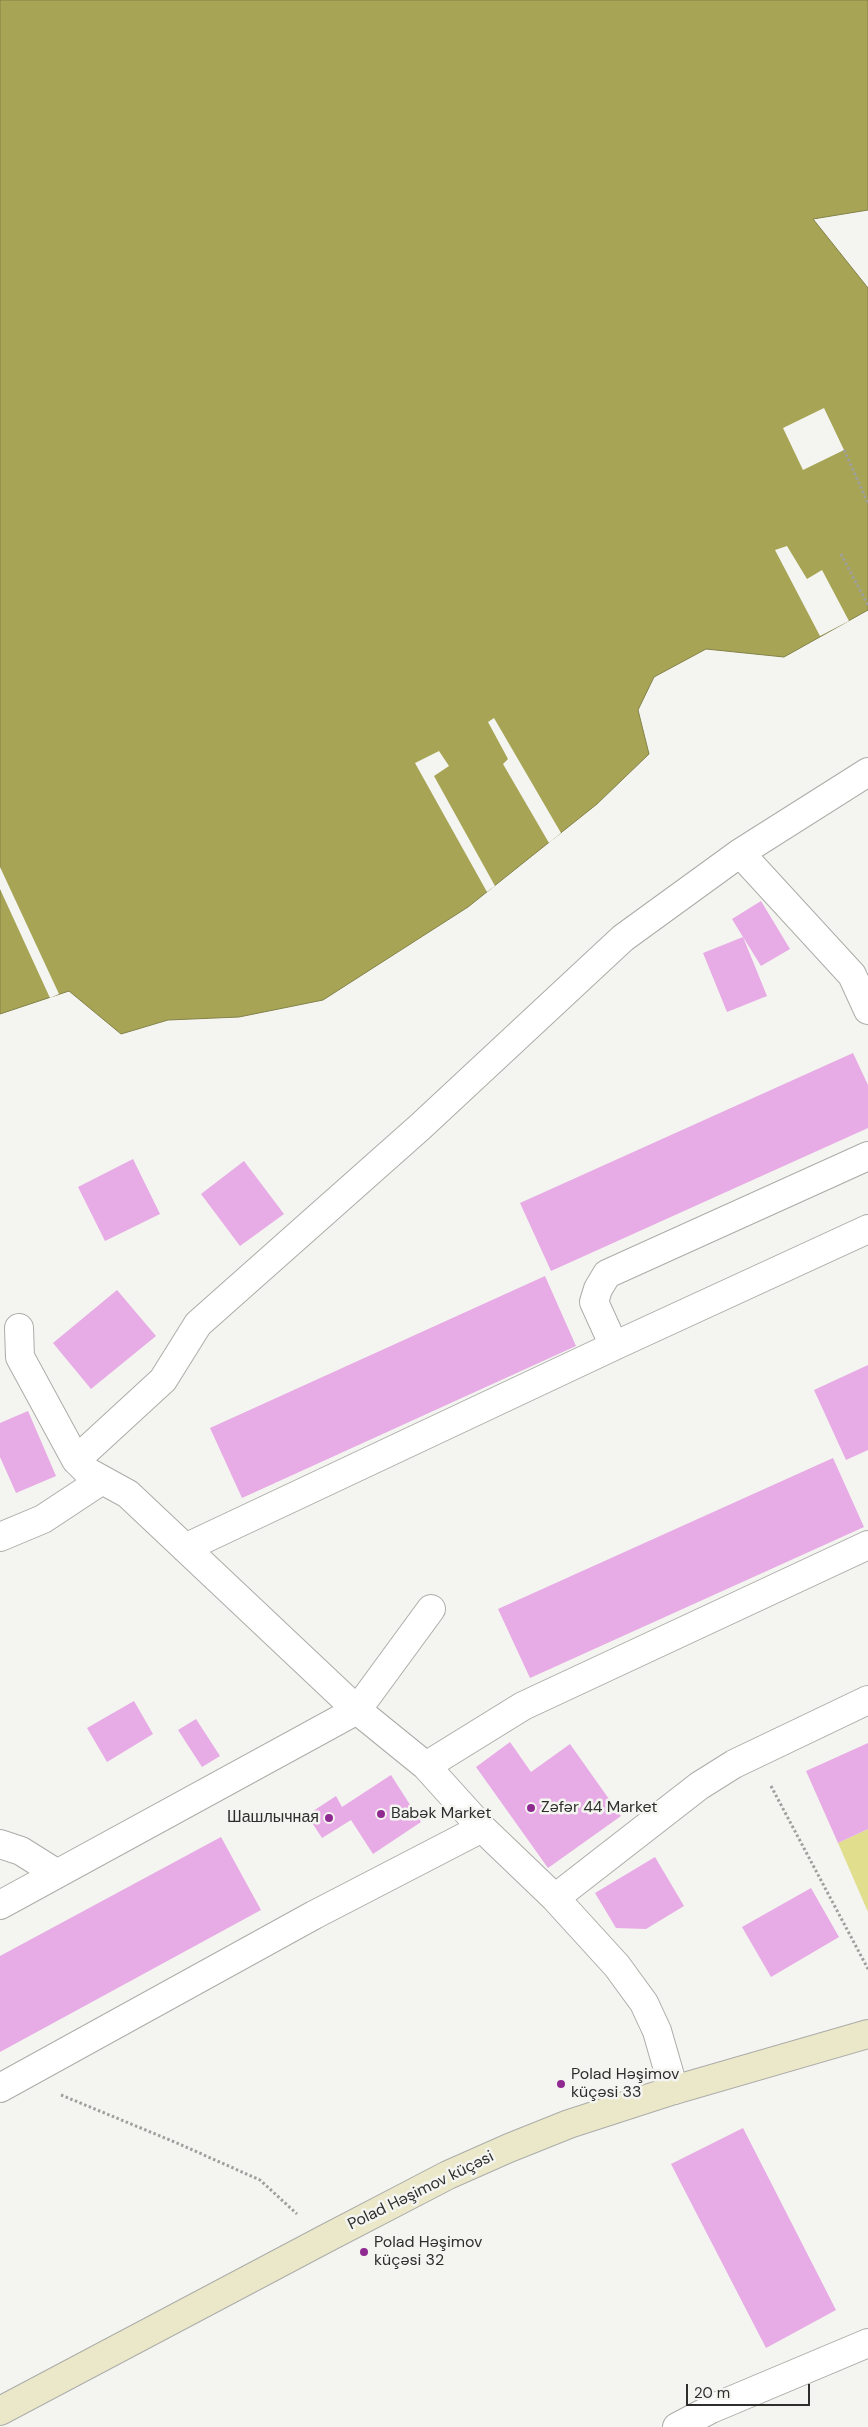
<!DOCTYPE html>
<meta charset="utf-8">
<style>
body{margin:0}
#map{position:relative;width:868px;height:2427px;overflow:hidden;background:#f4f4f0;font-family:"DM Sans",sans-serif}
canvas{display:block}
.scale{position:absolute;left:686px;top:2384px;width:124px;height:22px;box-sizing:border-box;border:2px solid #2e2e2d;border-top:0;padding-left:6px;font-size:15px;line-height:18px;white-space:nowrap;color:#2e2e2d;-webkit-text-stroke:4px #f4f4f0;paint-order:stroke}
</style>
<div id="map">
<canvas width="868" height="2427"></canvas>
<div class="scale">20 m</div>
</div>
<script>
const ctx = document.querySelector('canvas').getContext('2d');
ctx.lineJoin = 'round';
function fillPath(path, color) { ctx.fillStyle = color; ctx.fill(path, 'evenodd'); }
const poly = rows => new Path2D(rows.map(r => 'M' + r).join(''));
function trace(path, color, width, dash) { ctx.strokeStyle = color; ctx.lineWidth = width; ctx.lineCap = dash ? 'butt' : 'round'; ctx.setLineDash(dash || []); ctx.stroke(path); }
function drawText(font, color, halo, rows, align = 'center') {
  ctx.font = font + ' "DM Sans",sans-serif'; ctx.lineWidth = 5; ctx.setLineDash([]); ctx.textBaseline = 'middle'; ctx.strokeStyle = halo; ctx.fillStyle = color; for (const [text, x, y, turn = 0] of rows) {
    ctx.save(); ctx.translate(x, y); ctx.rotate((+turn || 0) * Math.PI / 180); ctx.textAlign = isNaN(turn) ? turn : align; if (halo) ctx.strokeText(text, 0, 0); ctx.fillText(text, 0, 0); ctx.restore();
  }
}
fillPath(poly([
 [868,1829,868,1912,838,1843]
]), '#e1df8e');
const water = poly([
 [0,0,868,0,868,210,813,219,868,288,868,610,784,657,706,649,654,677,638,710,649,754,597,804,468,907,323,1000,239,1017,168,1020,121,1034,69,991,0,1014,0,0]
]);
fillPath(water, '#a7a555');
trace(water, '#838149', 1);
fillPath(poly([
 [824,408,844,450,803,470,783,428],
 [787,546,807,579,822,570,849,621,820,636,775,550],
 [494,718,561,833,549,843,503,764,508,759,488,722],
 [439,751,449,766,434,776,495,886,487,892,415,763],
 [0,867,59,994,50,998,0,889]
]), '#f4f4f0');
fillPath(poly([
 [761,901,790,949,761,966,743,937,767,996,727,1012,703,953,743,937,732,919],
 [853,1053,868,1085,868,1128,551,1271,520,1203],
 [133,1159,160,1214,105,1241,78,1187],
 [244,1161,284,1214,240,1246,201,1194],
 [545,1276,576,1346,242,1498,210,1428],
 [117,1290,156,1336,91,1389,53,1343],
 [868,1365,868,1450,846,1460,814,1390],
 [28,1411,56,1476,16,1493,0,1457,0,1423],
 [833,1458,864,1527,530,1678,498,1609],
 [134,1701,153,1734,107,1762,87,1728],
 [196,1719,220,1756,202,1767,178,1730],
 [510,1742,531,1772,570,1744,621,1816,548,1868,476,1767],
 [868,1743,868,1829,838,1843,806,1771],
 [391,1775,421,1822,373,1854,351,1820,322,1838,307,1815,336,1796,342,1807],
 [221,1837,261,1910,0,2052,0,1956],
 [655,1857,684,1906,646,1929,616,1928,595,1893],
 [811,1888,839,1937,771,1977,742,1927],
 [743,2128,836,2310,766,2348,671,2164]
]), '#e7abe5');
const street = poly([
 [740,853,852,975,868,1010],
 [19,1328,20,1357,76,1460],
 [614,1346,868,1229],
 [0,1537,43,1519,102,1480],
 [185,1548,614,1346,594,1302,598,1289,607,1274,868,1156],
 [426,1766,523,1706,868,1545],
 [0,1844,21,1851,56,1873],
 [555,1898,699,1786,734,1764,868,1700],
 [0,1905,357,1710,431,1609],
 [0,2088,314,1915,482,1828],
 [674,2090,657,2031,644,2003,617,1966,555,1898,482,1828,426,1766,357,1710,128,1494,88,1472,76,1460,163,1380,198,1324,420,1127,623,938,740,853,868,772],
 [677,2427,711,2409,868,2343]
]);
const secondary = poly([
 [0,2411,325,2239,448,2175,509,2148,569,2124,674,2090,868,2034]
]);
trace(street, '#acaca9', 30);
trace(secondary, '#acaca9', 30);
trace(poly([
 [844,450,868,503],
 [841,554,868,605],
 [771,1786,868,1969],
 [61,2095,177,2143,260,2180,297,2214]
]), '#9f9f9d', 3, [2.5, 2.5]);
trace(street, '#fff', 28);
trace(secondary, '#eae8c8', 28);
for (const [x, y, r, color] of [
 [531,1808,5,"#8f2a91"],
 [381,1814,5,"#8f2a91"],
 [329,1818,5,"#8f2a91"],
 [561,2084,5,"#8f2a91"],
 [364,2252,5,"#8f2a91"]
]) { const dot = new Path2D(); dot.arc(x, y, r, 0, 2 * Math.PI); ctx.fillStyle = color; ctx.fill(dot); trace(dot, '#f4f4f0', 2); }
drawText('16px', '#2e2e2d', '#f4f4f0', [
 ["Zəfər 44 Market",541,1808],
 ["Babək Market",391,1814],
 ["Шашлычная",319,1818,"right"],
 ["Polad Həşimov",571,2075],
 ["küçəsi 33",571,2093],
 ["Polad Həşimov",374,2243],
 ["küçəsi 32",374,2261]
], 'left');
drawText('16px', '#2e2e2d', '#f4f4f0', [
 ["Polad Həşimov küçəsi",421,2191,-26]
]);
</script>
